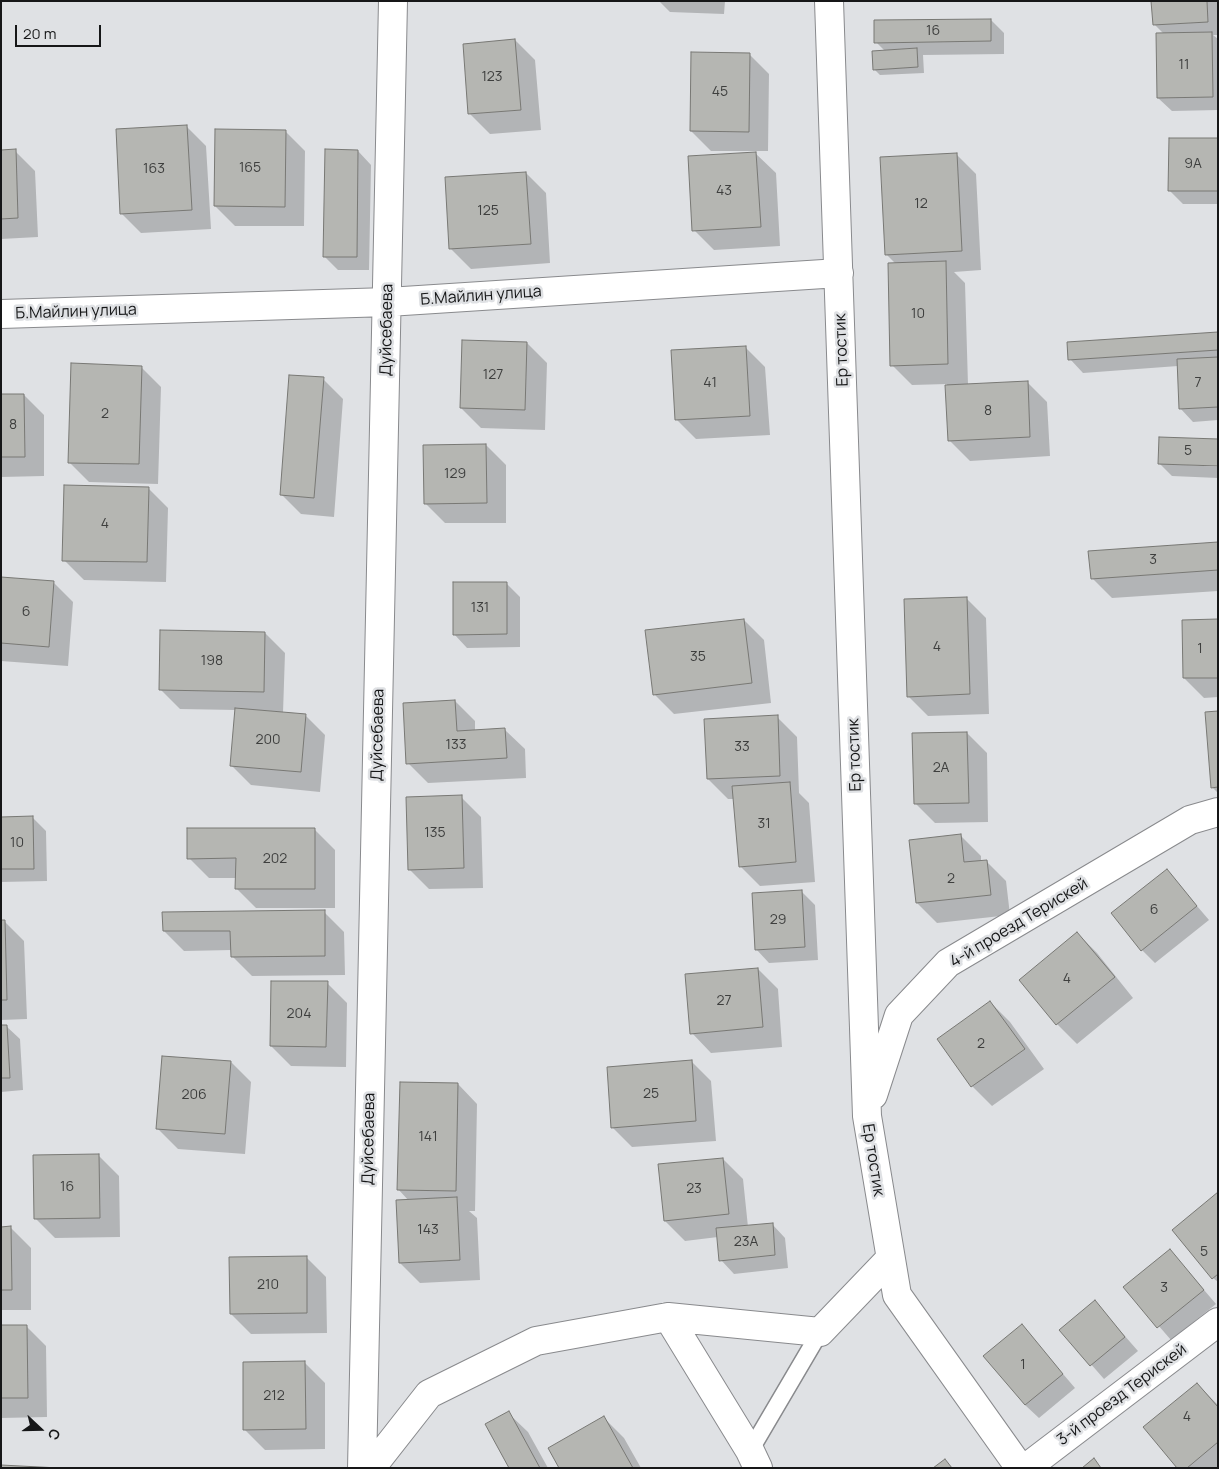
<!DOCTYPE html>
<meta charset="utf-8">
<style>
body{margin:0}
#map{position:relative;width:1219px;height:1469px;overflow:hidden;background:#dfe1e4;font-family:Manrope,sans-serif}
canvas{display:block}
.frame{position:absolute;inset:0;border:2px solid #161718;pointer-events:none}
.north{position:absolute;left:15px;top:1404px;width:50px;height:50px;-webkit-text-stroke:4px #dfe1e4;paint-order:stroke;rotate:111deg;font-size:14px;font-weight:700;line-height:20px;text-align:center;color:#161718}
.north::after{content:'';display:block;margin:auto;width:18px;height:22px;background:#161718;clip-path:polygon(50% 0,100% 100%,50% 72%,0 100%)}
.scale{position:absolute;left:15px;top:25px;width:86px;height:22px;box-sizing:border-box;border:2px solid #161718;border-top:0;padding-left:6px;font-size:15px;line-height:18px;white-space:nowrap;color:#161718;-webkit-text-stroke:4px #dfe1e4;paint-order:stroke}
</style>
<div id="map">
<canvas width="1219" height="1469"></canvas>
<div class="frame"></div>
<div class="north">С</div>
<div class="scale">20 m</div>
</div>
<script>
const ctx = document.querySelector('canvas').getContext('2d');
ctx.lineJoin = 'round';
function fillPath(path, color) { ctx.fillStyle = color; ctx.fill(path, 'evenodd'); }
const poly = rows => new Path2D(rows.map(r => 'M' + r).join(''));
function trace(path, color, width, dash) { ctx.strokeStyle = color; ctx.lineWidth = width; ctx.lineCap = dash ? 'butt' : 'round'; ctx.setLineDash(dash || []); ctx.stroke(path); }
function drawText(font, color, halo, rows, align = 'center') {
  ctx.font = font + ' Manrope,sans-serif'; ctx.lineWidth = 5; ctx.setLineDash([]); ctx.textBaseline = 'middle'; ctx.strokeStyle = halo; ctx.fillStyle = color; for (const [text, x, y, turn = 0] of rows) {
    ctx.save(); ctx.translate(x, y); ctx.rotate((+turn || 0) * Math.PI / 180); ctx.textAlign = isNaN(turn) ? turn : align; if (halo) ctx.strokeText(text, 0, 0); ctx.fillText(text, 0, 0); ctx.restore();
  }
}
fillPath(poly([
 [659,1,725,1,724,14,670,12],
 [1153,1,1218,1,1218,35,1213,35,1218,39,1218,110,1172,111,1158,98,1164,34,1154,24],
 [991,20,1004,33,1004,54,923,55,924,73,880,75,874,69,885,51,876,42],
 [515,40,535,60,541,130,490,134,470,114],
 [749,54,769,74,768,151,711,151,691,131],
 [186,126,206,146,211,229,141,233,121,213],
 [285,131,305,151,304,226,235,226,215,206],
 [1218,139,1218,204,1183,204,1169,190],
 [1,151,15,151,35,171,38,237,1,239],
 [358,151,371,165,369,270,338,270,324,256],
 [754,152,776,173,780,246,714,250,694,230],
 [956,154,976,174,981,270,954,272,965,283,968,385,1027,382,1047,402,1050,456,970,461,950,441,947,384,912,385,892,365,896,264,886,254],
 [526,173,546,193,550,263,471,269,451,249],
 [1218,333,1218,420,1193,422,1180,408,1178,366,1083,373,1070,359],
 [527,343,547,363,545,430,481,428,461,408],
 [745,347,765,367,770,435,696,439,676,419],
 [141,367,161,387,158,484,89,482,69,462],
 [323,379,343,399,334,517,301,514,281,494],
 [1,395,24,395,44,415,44,476,1,477],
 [486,445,506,465,506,523,445,523,425,503],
 [1159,463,1218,467,1218,478,1172,476],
 [148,488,168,508,166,582,84,580,64,560],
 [1218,543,1218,591,1112,598,1092,578],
 [1,578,53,582,73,602,68,666,1,661],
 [506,583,520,597,520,647,467,648,454,634],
 [966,598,986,618,989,714,928,716,908,696],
 [744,620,764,640,771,703,674,714,654,694],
 [1218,621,1218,697,1204,698,1184,678],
 [265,633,285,653,283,713,305,715,325,735,320,792,251,785,231,765,236,710,180,709,160,689],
 [455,701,475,721,475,731,505,730,525,749,526,778,428,783,408,763],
 [1218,712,1218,793,1212,787],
 [777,717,797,737,799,793,809,803,815,882,760,886,740,866,735,799,728,799,708,779,705,720],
 [967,733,987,753,988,822,935,823,915,803],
 [461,797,481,817,483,888,429,889,409,869],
 [32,817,46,831,47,881,1,882,1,818],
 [315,830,335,850,335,908,256,908,236,888,237,878,209,878,189,858],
 [961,836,981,856,981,862,986,861,1006,881,1010,915,937,923,917,903],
 [1167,871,1209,920,1155,963,1142,950],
 [801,891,815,905,818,960,769,963,756,949],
 [324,912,344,932,345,975,252,976,232,956,232,950,184,951,164,931],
 [1,921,4,921,24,941,27,1019,1,1020],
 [1077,933,1097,953,1133,998,1077,1044,1057,1024,1021,980],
 [758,969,778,989,782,1047,711,1053,692,1033],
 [327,983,347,1003,346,1067,291,1066,271,1046],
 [990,1002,1010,1022,1044,1069,992,1106,972,1086,939,1039],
 [1,1026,6,1026,20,1039,23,1090,1,1092],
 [691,1061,711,1081,716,1141,632,1147,612,1127],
 [231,1062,251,1082,245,1154,178,1149,158,1129],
 [458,1084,477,1104,475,1211,469,1211,477,1218,480,1280,420,1283,400,1263,409,1201,398,1189],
 [99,1156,119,1176,120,1237,55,1238,35,1218],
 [723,1159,743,1179,748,1227,772,1224,785,1238,788,1268,734,1274,721,1260,718,1237,685,1241,665,1221],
 [1218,1194,1218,1282,1213,1278],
 [1,1228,11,1228,31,1248,31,1310,1,1310],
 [1170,1250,1216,1304,1171,1340,1125,1287],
 [306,1257,326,1277,327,1333,251,1334,231,1314],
 [1095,1302,1138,1351,1104,1379,1061,1330],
 [26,1326,46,1346,47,1417,1,1418,1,1327],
 [1022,1326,1075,1388,1039,1418,1025,1405],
 [305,1363,325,1383,325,1449,265,1450,245,1430],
 [1197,1384,1218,1405,1218,1468,1178,1468],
 [508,1413,528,1432,548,1468,510,1468],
 [604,1418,624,1438,641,1468,561,1468]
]), '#0003');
const building = poly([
 [1151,1,1207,1,1208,22,1153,25,1151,1],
 [991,19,991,41,874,43,874,20,991,19],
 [1212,32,1213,97,1157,98,1156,33,1212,32],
 [515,39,521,110,468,114,463,44,515,39],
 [917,48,918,67,873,70,872,51,917,48],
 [691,52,750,53,749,132,690,131,691,52],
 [187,125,192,210,120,214,116,129,187,125],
 [215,129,286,130,285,207,214,206,215,129],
 [1169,138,1218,138,1218,191,1168,191,1169,138],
 [16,149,18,218,1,219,1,150,16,149],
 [325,149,358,150,357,257,323,257,325,149],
 [756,152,761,227,692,231,688,156,756,152],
 [957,153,962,251,885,255,880,157,957,153],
 [526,172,531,244,449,249,445,177,526,172],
 [946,261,948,364,890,366,888,263,946,261],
 [1218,332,1218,350,1068,360,1067,342,1218,332],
 [462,340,527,342,525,410,460,408,462,340],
 [746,346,750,416,675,420,671,350,746,346],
 [1218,357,1218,407,1179,409,1177,359,1218,357],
 [71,363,142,366,139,464,68,463,71,363],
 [289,375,324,377,314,498,280,495,289,375],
 [1028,381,1030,437,948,441,945,385,1028,381],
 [1,394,24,394,25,457,1,457,1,394],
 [1159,437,1218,439,1218,466,1158,464,1159,437],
 [486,444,487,503,424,504,423,445,486,444],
 [64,485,149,487,147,562,62,561,64,485],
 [1218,542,1218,570,1091,579,1088,551,1218,542],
 [1,577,54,581,49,647,1,643,1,577],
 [453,582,507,582,507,634,453,635,453,582],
 [967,597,970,694,907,697,904,599,967,597],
 [744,619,752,683,653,695,645,630,744,619],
 [1218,619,1218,678,1183,678,1182,620,1218,619],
 [160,630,265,632,264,692,159,690,160,630],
 [455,700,457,731,505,728,507,758,406,764,403,703,455,700],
 [235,708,306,714,301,772,230,766,235,708],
 [1218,711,1218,787,1211,788,1205,712,1218,711],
 [778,715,780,776,707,779,704,719,778,715],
 [967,732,969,803,914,804,912,733,967,732],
 [790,782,796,862,739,867,732,786,790,782],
 [462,795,464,868,408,870,406,797,462,795],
 [33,816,34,869,1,869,1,817,33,816],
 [187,828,315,828,315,889,235,889,236,858,187,859,187,828],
 [961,834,964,862,987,860,991,895,916,903,909,840,961,834],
 [1167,869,1197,906,1141,951,1111,913,1167,869],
 [802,890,805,947,755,950,752,893,802,890],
 [325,910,325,956,231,957,230,931,163,931,162,912,325,910],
 [1,920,5,920,7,1000,1,1000,1,920],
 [1077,932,1115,977,1056,1025,1019,980,1077,932],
 [758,968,763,1027,690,1034,685,974,758,968],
 [271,981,328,981,326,1047,270,1046,271,981],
 [990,1001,1025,1049,971,1087,937,1039,990,1001],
 [1,1025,7,1025,10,1078,1,1078,1,1025],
 [162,1056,231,1061,225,1134,156,1129,162,1056],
 [692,1060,696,1121,611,1128,607,1067,692,1060],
 [400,1082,458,1083,456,1191,397,1190,400,1082],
 [99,1154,100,1218,34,1219,33,1155,99,1154],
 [723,1158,729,1214,664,1221,658,1164,723,1158],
 [1218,1192,1218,1274,1212,1279,1172,1230,1218,1192],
 [457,1197,460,1260,399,1263,396,1200,457,1197],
 [773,1223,775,1255,719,1261,716,1228,773,1223],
 [11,1226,12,1290,1,1290,1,1227,11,1226],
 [1170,1249,1204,1290,1157,1328,1123,1287,1170,1249],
 [307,1256,307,1313,230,1314,229,1257,307,1256],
 [1095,1300,1125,1337,1090,1366,1059,1330,1095,1300],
 [1022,1324,1063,1374,1025,1405,983,1356,1022,1324],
 [1,1325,27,1325,28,1398,1,1398,1,1325],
 [305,1361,306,1429,243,1430,243,1362,305,1361],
 [1197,1383,1218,1407,1218,1442,1187,1468,1177,1468,1143,1427,1197,1383],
 [509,1411,540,1468,509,1468,485,1424,509,1411],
 [604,1416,633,1468,559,1468,548,1448,604,1416],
 [1094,1458,1101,1468,1082,1468,1094,1458],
 [945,1459,952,1468,933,1468,945,1459],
 [1,1465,59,1468,1,1468,1,1465]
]);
fillPath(building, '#b5b6b2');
trace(building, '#787874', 1);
const lane = poly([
 [750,1451,820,1332]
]);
const street = poly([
 [829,1,867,1116,897,1295,1020,1468],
 [1,314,388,302,839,273],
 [873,1095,899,1015,948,963,1190,820,1218,812],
 [668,1317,750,1451,758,1468],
 [362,1468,393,1],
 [371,1468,429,1394,536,1341,668,1317,820,1332,890,1259],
 [1026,1468,1218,1322]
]);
trace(lane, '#898a8d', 19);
trace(street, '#898a8d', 30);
trace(lane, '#fff', 16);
trace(street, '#fff', 28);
drawText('14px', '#3e3f3e', null, [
 ["16",933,31],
 ["11",1184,65],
 ["123",492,77],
 ["45",720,92],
 ["9А",1193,164],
 ["165",250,168],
 ["163",154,169],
 ["43",724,191],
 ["12",921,204],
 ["125",488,211],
 ["10",918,314],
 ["127",493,375],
 ["41",710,383],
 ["7",1198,383],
 ["8",988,411],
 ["2",105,414],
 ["8",13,425],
 ["5",1188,451],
 ["129",455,474],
 ["4",105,524],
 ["3",1153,560],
 ["131",480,608],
 ["6",26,612],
 ["4",937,647],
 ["1",1200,649],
 ["35",698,657],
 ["198",212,661],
 ["200",268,740],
 ["133",456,745],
 ["33",742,747],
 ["2А",941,768],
 ["31",764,824],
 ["135",435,833],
 ["10",17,843],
 ["202",275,859],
 ["2",951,879],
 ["6",1154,910],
 ["29",778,920],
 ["4",1067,979],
 ["27",724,1001],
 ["204",299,1014],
 ["2",981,1044],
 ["25",651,1094],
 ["206",194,1095],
 ["141",428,1137],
 ["16",67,1187],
 ["23",694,1189],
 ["143",428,1230],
 ["23А",746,1242],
 ["5",1204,1252],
 ["210",268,1285],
 ["3",1164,1288],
 ["1",1023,1365],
 ["212",274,1396],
 ["4",1187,1417]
]);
drawText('16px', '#161718', '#dfe1e4', [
 ["Б.Майлин улица",481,296,-4],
 ["Б.Майлин улица",76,312,-2],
 ["Дуйсебаева",387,330,-89],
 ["Ер тостик",842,350,-92],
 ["Дуйсебаева",378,735,-89],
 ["Ер тостик",855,755,-92],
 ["4-й проезд Терискей",1019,923,-31],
 ["Дуйсебаева",369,1139,-89],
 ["Ер тостик",873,1160,81],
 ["3-й проезд Терискей",1122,1395,-37]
]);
</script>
